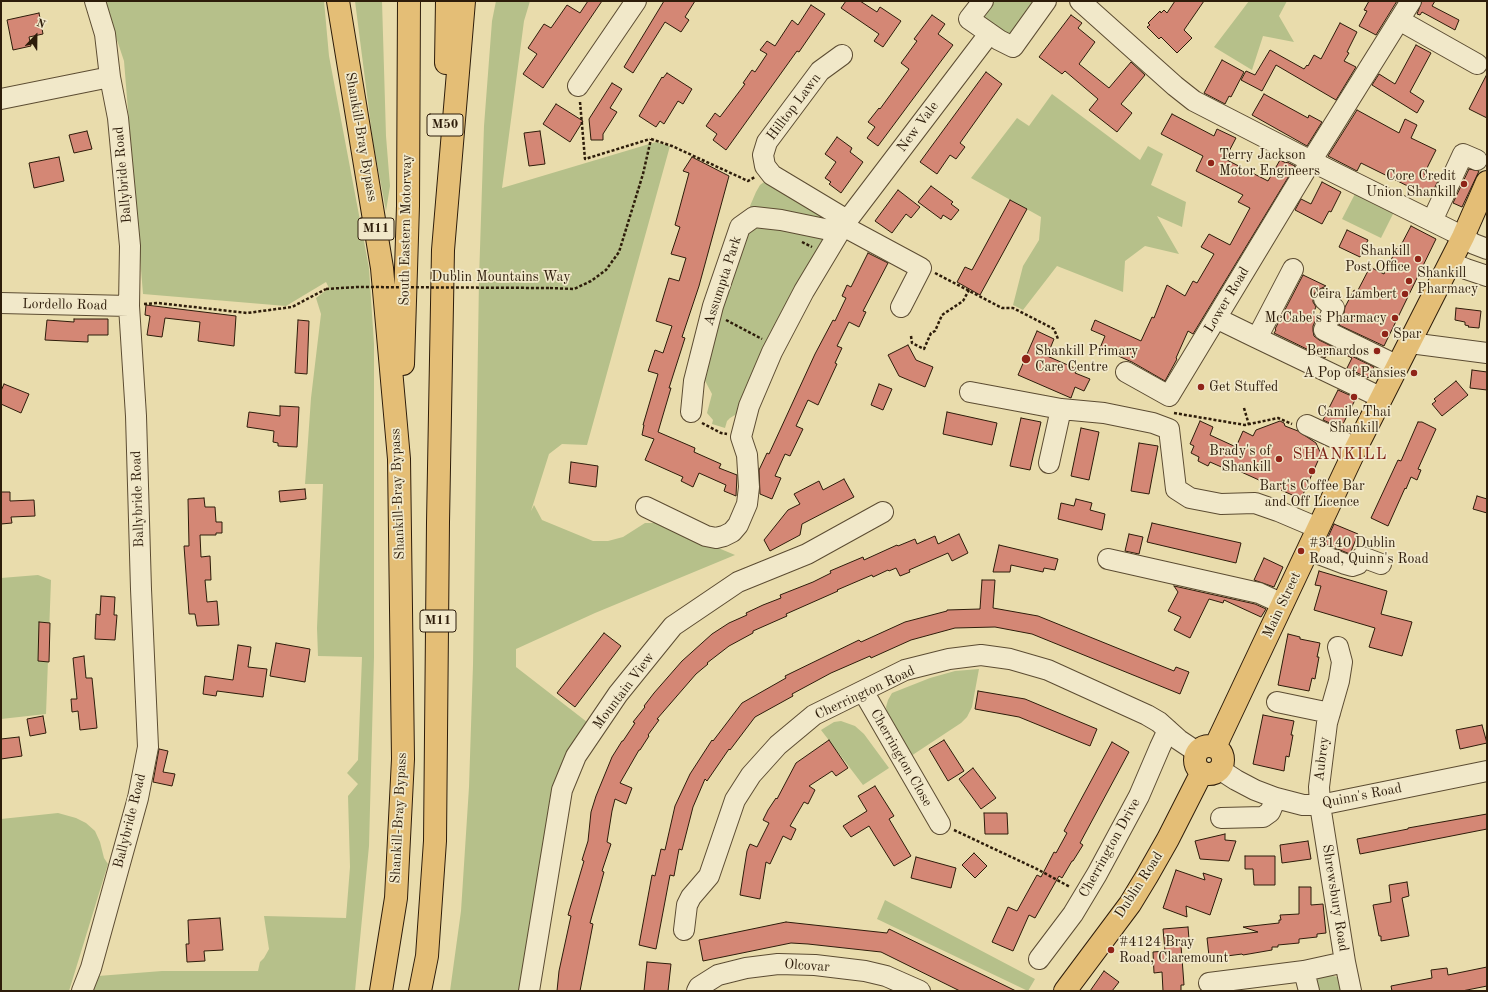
<!DOCTYPE html>
<style>
body{margin:0}
#map{position:relative;width:1488px;height:992px;overflow:hidden;background:#e9dcac;font-family:"Old Standard TT",serif}
canvas{display:block}
.frame{position:absolute;inset:0;border:2px solid #2d1c0a;pointer-events:none}
.north{position:absolute;left:16px;top:16px;width:40px;height:40px;-webkit-text-stroke:3px #f1e8c9;paint-order:stroke;rotate:22deg;font-size:11px;font-weight:700;line-height:16px;text-align:center;color:#2d1c0a}
.north::after{content:'';display:block;margin:auto;width:14px;height:18px;background:#2d1c0a;clip-path:polygon(50% 0,100% 100%,50% 72%,0 100%)}
</style>
<div id="map">
<canvas width="1488" height="992"></canvas>
<div class="frame"></div>
<div class="north">N</div>
</div>
<script>
const ctx = document.querySelector('canvas').getContext('2d');
ctx.lineJoin = 'round';
function fillPath(path, color) { ctx.fillStyle = color; ctx.fill(path, 'evenodd'); }
const poly = rows => new Path2D(rows.map(r => 'M' + r).join(''));
function trace(path, color, width, dash) { ctx.strokeStyle = color; ctx.lineWidth = width; ctx.lineCap = dash ? 'butt' : 'round'; ctx.setLineDash(dash || []); ctx.stroke(path); }
function drawText(font, color, halo, rows, align = 'center') {
  ctx.font = font + ' "Old Standard TT",serif'; ctx.lineWidth = 3.5; ctx.setLineDash([]); ctx.textBaseline = 'middle'; ctx.strokeStyle = halo; ctx.fillStyle = color; for (const [text, x, y, turn = 0] of rows) {
    ctx.save(); ctx.translate(x, y); ctx.rotate((+turn || 0) * Math.PI / 180); ctx.textAlign = isNaN(turn) ? turn : align; if (halo) ctx.strokeText(text, 0, 0); ctx.fillText(text, 0, 0); ctx.restore();
  }
}
fillPath(poly([
 [104,1,324,1,329,56,369,268,374,344,374,657,369,846,355,991,93,991,98,976,162,971,258,971,260,962,264,958,269,949,264,916,346,918,350,867,348,796,358,784,347,773,358,760,362,657,318,656,317,628,323,484,305,484,311,398,321,314,316,298,329,288,326,282,286,306,143,294,124,61],
 [355,1,382,1,386,136,390,186,386,211,373,142],
 [496,1,530,1,524,21,502,188,656,142,670,146,587,445,562,444,549,454,531,511,534,505,542,520,593,541,608,541,623,537,645,523,659,523,735,555,595,613,516,649,516,667,587,722,521,991,450,991,461,911,469,787,473,665,479,279,484,126,492,21],
 [991,1,1037,1,1009,37,980,15],
 [1249,1,1287,1,1279,16,1294,42,1263,36,1252,70,1214,47],
 [1052,94,1140,160,1148,146,1163,154,1151,185,1186,202,1182,227,1157,216,1179,254,1145,246,1125,261,1123,292,1057,266,1023,310,1013,305,1023,266,1039,240,1041,217,971,178,1017,118,1029,126],
 [764,182,770,184,829,220,753,210,750,206,756,192,760,185],
 [1357,190,1395,210,1381,238,1342,219],
 [755,227,827,235,740,412,730,418,727,421,725,428,712,424,713,420,707,413,712,394,702,375,743,236],
 [38,575,51,580,46,714,1,719,1,578],
 [979,669,972,707,967,717,961,723,911,756,887,713,886,707,888,700,892,693,930,678,955,671],
 [841,721,855,726,864,734,889,768,863,785,821,730,834,722],
 [58,813,76,818,86,823,95,831,100,842,104,858,108,864,69,991,1,991,1,819],
 [885,900,1035,979,1028,991,877,919],
 [1326,974,1345,979,1347,991,1316,991,1314,982,1318,977]
]), '#b6c08a');
const building = poly([
 [588,1,602,1,543,88,523,74,537,54,528,48,544,24,551,28,567,5,580,13,588,1],
 [664,1,695,1,685,17,689,20,681,32,665,22,633,73,624,67,664,1],
 [846,1,860,1,877,12,880,7,901,21,883,47,874,41,879,34,841,8,846,1],
 [1175,1,1204,1,1184,30,1192,38,1177,53,1161,37,1159,39,1147,27,1150,25,1148,23,1160,11,1161,13,1164,10,1167,13,1175,1],
 [1369,1,1397,1,1376,35,1359,26,1367,11,1364,10,1369,1],
 [1422,1,1435,1,1432,6,1459,20,1455,30,1422,12,1420,15,1417,14,1422,1],
 [811,5,825,14,799,52,797,51,726,150,713,140,717,134,706,126,715,113,720,117,745,84,743,83,752,70,755,72,767,54,760,50,767,41,775,46,792,20,798,25,811,5],
 [39,13,43,34,29,37,31,46,13,50,7,20,39,13],
 [932,15,945,24,938,34,953,45,878,146,867,138,875,127,868,122,879,108,880,109,909,69,901,63,917,41,914,39,932,15],
 [1071,15,1082,23,1078,28,1095,42,1079,64,1109,88,1131,62,1145,75,1121,104,1132,113,1117,132,1089,110,1098,99,1065,71,1062,74,1039,57,1071,15],
 [1340,23,1357,32,1347,52,1349,53,1344,61,1356,67,1336,100,1276,65,1262,91,1241,80,1246,71,1255,75,1270,50,1304,69,1307,65,1308,66,1314,55,1321,59,1340,23],
 [1416,45,1431,53,1410,92,1424,101,1417,113,1372,85,1379,74,1395,84,1416,45],
 [1222,60,1244,72,1231,97,1229,96,1225,104,1204,93,1222,60],
 [986,72,1002,84,960,143,965,147,956,159,950,155,937,174,920,162,986,72],
 [667,73,692,89,683,104,678,101,664,124,660,121,656,127,639,116,662,77,663,78,667,73],
 [1487,74,1487,118,1469,109,1487,74],
 [612,83,622,89,610,108,617,112,603,134,603,140,591,140,589,119,612,83],
 [1264,94,1308,118,1309,115,1322,122,1307,146,1252,115,1264,94],
 [556,104,583,121,570,142,543,124,556,104],
 [1357,110,1399,133,1405,119,1417,125,1411,138,1436,150,1424,174,1438,181,1430,197,1361,163,1357,171,1328,156,1357,110],
 [1172,114,1214,136,1217,129,1236,138,1225,159,1268,181,1280,160,1286,163,1287,162,1295,166,1193,334,1188,331,1176,358,1177,359,1165,381,1132,362,1100,348,1105,336,1091,330,1095,320,1141,341,1152,317,1154,318,1167,285,1185,296,1193,281,1197,283,1214,254,1201,247,1209,234,1230,245,1250,208,1238,202,1243,195,1196,171,1203,156,1161,134,1172,114],
 [87,131,92,149,74,153,69,135,87,131],
 [540,131,545,164,529,166,524,133,540,131],
 [837,137,852,148,850,152,863,162,841,193,829,184,831,182,825,178,836,162,825,154,837,137],
 [59,157,64,181,34,188,29,163,59,157],
 [692,157,729,176,699,286,682,337,685,338,669,388,671,388,658,432,695,448,694,452,721,464,719,468,737,475,736,496,724,491,726,485,699,473,693,487,681,481,683,477,645,460,654,439,642,435,644,425,643,425,658,374,648,371,655,350,663,353,672,326,656,321,669,278,679,281,686,258,671,254,680,227,675,225,689,173,683,171,692,157],
 [1469,169,1479,171,1462,207,1453,203,1469,169],
 [1322,182,1341,192,1331,212,1329,211,1322,224,1295,210,1301,199,1311,204,1322,182],
 [931,186,953,202,951,204,959,210,951,220,943,215,941,219,918,202,931,186],
 [898,190,920,207,911,218,906,214,892,233,875,221,898,190],
 [1010,200,1027,209,980,295,957,282,965,267,972,270,1010,200],
 [1411,226,1436,239,1384,346,1339,325,1344,313,1345,307,1354,290,1357,292,1370,267,1384,274,1398,246,1400,247,1411,226],
 [1347,230,1368,240,1360,257,1339,247,1347,230],
 [868,253,888,263,863,311,866,312,859,327,849,322,837,346,842,348,835,363,837,364,818,405,808,400,796,426,803,429,790,456,785,454,775,476,781,478,772,499,760,494,759,470,767,453,769,454,815,354,833,320,835,321,846,298,842,296,847,285,851,287,868,253],
 [1303,275,1326,286,1316,291,1313,296,1313,302,1316,307,1313,313,1318,315,1313,326,1313,331,1314,336,1319,340,1374,367,1368,378,1347,368,1352,358,1330,347,1325,358,1274,333,1276,330,1275,329,1303,275],
 [146,305,236,316,234,346,198,341,200,322,165,318,162,337,147,335,150,316,145,315,146,305],
 [1456,308,1481,311,1479,328,1468,327,1469,326,1465,325,1465,322,1455,320,1456,308],
 [74,319,108,319,108,335,88,335,88,342,45,340,47,320,74,322,74,319],
 [298,320,309,321,307,374,295,373,298,320],
 [1037,331,1054,339,1047,356,1077,369,1075,373,1090,379,1084,391,1075,387,1071,398,1018,375,1037,331],
 [908,345,916,360,933,367,925,387,899,376,888,355,908,345],
 [1472,370,1487,372,1487,390,1470,388,1472,370],
 [1456,381,1468,395,1442,416,1432,404,1436,401,1434,399,1456,381],
 [4,384,29,394,21,413,1,404,1,391,4,384],
 [879,384,892,389,883,410,871,405,879,384],
 [1338,390,1356,398,1341,428,1323,420,1338,390],
 [280,406,299,407,297,447,278,446,278,443,273,442,274,431,247,427,249,412,280,416,280,406],
 [947,412,997,423,992,445,943,434,947,412],
 [1021,418,1041,422,1030,470,1010,466,1021,418],
 [1200,421,1213,427,1210,435,1236,447,1243,431,1253,436,1256,430,1280,421,1284,423,1285,426,1298,431,1316,443,1321,454,1301,499,1228,466,1226,469,1210,462,1208,466,1198,461,1199,457,1191,453,1194,446,1190,444,1200,421],
 [1418,422,1422,422,1436,429,1418,469,1421,470,1417,480,1411,477,1406,489,1405,488,1388,526,1371,518,1398,460,1401,461,1418,422],
 [1081,428,1099,432,1089,480,1071,476,1081,428],
 [1139,443,1158,446,1149,494,1131,491,1139,443],
 [571,462,598,466,596,487,569,483,571,462],
 [844,479,854,497,802,524,800,535,770,551,764,540,788,510,800,504,794,494,819,481,823,490,844,479],
 [305,489,306,499,280,502,279,491,305,489],
 [1,492,10,492,10,501,34,500,35,516,11,517,12,523,1,524,1,492],
 [1477,496,1487,499,1487,513,1473,509,1477,496],
 [204,498,205,507,215,507,216,522,222,522,222,533,216,533,216,535,200,535,201,557,210,556,211,580,205,580,207,602,217,601,219,625,197,626,195,614,189,614,184,546,189,546,188,499,204,498],
 [1076,499,1092,503,1090,510,1105,514,1102,530,1058,519,1061,503,1074,506,1076,499],
 [1152,523,1241,543,1236,563,1147,542,1152,523],
 [1334,524,1358,534,1350,554,1325,544,1334,524],
 [959,534,968,553,952,561,948,553,909,570,910,572,900,576,896,568,889,571,888,570,873,577,872,575,837,590,838,591,786,614,787,616,753,631,753,633,729,646,707,663,708,664,696,674,657,719,659,720,648,735,649,736,640,750,639,750,620,783,632,788,626,804,615,799,612,811,607,842,611,844,602,871,604,872,590,923,593,924,580,991,557,991,559,971,571,916,568,915,584,861,582,860,588,841,591,812,596,796,612,757,622,741,623,741,635,723,633,722,645,707,644,706,654,693,682,661,712,634,729,623,747,615,746,613,763,605,781,598,780,595,813,582,831,573,830,571,863,557,864,560,897,545,898,546,915,539,917,544,935,536,938,544,959,534],
 [1129,534,1143,537,1139,554,1125,551,1129,534],
 [999,545,1058,559,1055,570,1044,568,1043,572,1011,565,1010,572,993,572,999,545],
 [1264,558,1283,567,1274,587,1254,580,1264,558],
 [1319,571,1387,591,1381,614,1412,622,1402,656,1369,647,1375,628,1314,610,1321,586,1315,585,1319,571],
 [982,580,995,580,993,608,1038,616,1174,671,1176,667,1189,672,1180,694,1032,634,995,627,955,628,911,640,871,658,870,656,831,673,792,694,793,696,755,717,730,750,729,749,707,781,705,779,693,807,682,850,679,849,674,876,670,875,656,949,639,945,652,875,655,876,661,849,665,850,675,806,690,774,712,740,713,741,742,703,786,678,785,676,859,640,861,642,905,622,947,611,947,610,980,609,982,580],
 [1174,586,1255,604,1266,609,1261,617,1224,600,1223,603,1209,599,1190,638,1174,630,1181,617,1168,611,1178,592,1174,586],
 [101,596,115,597,114,615,117,615,115,640,95,639,96,614,100,615,101,596],
 [39,622,50,623,49,662,38,661,39,622],
 [604,633,621,646,575,707,557,693,604,633],
 [1288,634,1300,637,1300,639,1320,643,1317,657,1319,657,1315,679,1312,678,1309,691,1278,685,1288,634],
 [276,643,310,649,305,682,270,676,276,643],
 [238,645,251,647,248,667,267,669,263,697,217,691,216,696,203,694,205,676,233,680,238,645],
 [84,656,86,678,92,678,97,728,80,730,78,711,72,712,71,699,77,699,73,658,84,656],
 [978,691,1025,699,1097,729,1090,746,1019,717,975,709,978,691],
 [1263,715,1294,721,1291,735,1293,735,1289,757,1286,756,1284,771,1253,764,1263,715],
 [43,716,46,733,30,736,27,719,43,716],
 [1482,725,1487,743,1460,749,1456,730,1482,725],
 [19,737,22,756,1,759,1,739,19,737],
 [829,740,848,768,836,776,832,771,809,786,815,790,808,804,804,802,790,826,796,829,791,840,783,836,770,864,766,862,760,899,740,895,747,851,750,844,757,847,769,823,763,820,768,810,776,798,777,799,796,763,829,740],
 [944,740,964,771,948,781,929,749,944,740],
 [1112,742,1129,752,1080,843,1083,845,1073,861,1072,861,1062,878,1059,876,1035,918,1029,915,1013,951,992,942,1008,907,1017,911,1037,875,1041,877,1054,852,1056,853,1067,833,1064,831,1112,742],
 [159,749,168,751,163,772,175,774,172,786,153,782,159,749],
 [973,768,996,798,981,809,959,779,973,768],
 [875,786,894,816,889,819,911,856,894,866,869,826,851,837,843,826,867,811,858,796,875,786],
 [984,813,1007,813,1008,834,985,834,984,813],
 [1487,814,1487,829,1360,854,1357,839,1408,829,1408,828,1487,814],
 [1225,834,1225,840,1236,841,1229,861,1200,859,1195,841,1225,834],
 [1308,841,1311,859,1282,863,1280,845,1308,841],
 [974,853,987,866,975,878,962,865,974,853],
 [1245,856,1275,856,1275,885,1254,885,1253,869,1245,869,1245,856],
 [916,857,956,868,951,888,911,878,916,857],
 [1176,870,1205,880,1203,873,1222,879,1210,915,1186,906,1187,917,1163,908,1176,870],
 [1407,882,1409,896,1402,898,1409,936,1381,941,1381,936,1379,936,1373,905,1391,902,1389,885,1407,882],
 [1299,887,1311,887,1311,905,1323,904,1326,933,1317,934,1317,937,1299,939,1299,943,1278,945,1278,947,1272,947,1272,950,1243,955,1242,954,1219,957,1218,955,1209,956,1207,938,1258,932,1243,927,1279,923,1279,920,1281,920,1280,915,1299,914,1299,887],
 [220,918,223,950,204,951,205,961,187,962,186,944,189,944,188,920,220,918],
 [786,922,887,933,889,929,1016,991,960,991,881,952,808,944,791,943,703,961,699,940,786,922],
 [1188,927,1189,939,1184,939,1184,945,1181,945,1184,985,1181,985,1181,991,1163,991,1162,972,1154,973,1153,952,1165,951,1163,929,1188,927],
 [647,962,671,964,668,991,644,991,647,962],
 [1487,967,1487,986,1462,991,1392,991,1391,986,1432,978,1431,970,1447,968,1448,975,1487,967],
 [1104,971,1119,982,1112,991,1090,991,1104,971]
]);
fillPath(building, '#d48775');
trace(building, '#2d1c0a', 1);
const minor = poly([
 [983,1,969,19,999,40,1013,47,1046,1],
 [1080,1,1175,86,1194,101,1311,161,1452,231,1474,244,1487,249],
 [1399,20,1477,64],
 [842,55,820,71,767,142,763,155,765,166,772,175,847,220],
 [578,86,636,1],
 [1,99,110,77],
 [1432,221,1463,154,1477,160],
 [843,226,921,268,901,307],
 [1450,262,1466,269,1487,276],
 [1293,269,1257,338,1382,398],
 [1324,299,1334,308,1324,330,1398,366],
 [1,303,129,306],
 [1216,318,1257,338],
 [1410,343,1487,353],
 [1126,372,1169,396,1308,166,1411,1],
 [970,392,1061,409,1104,413,1153,423,1169,429,1176,489,1190,498,1221,504,1255,503,1278,511,1318,528],
 [691,412,694,381,713,306,740,227,754,217,781,220,839,232],
 [1307,425,1356,448],
 [1049,463,1061,409],
 [646,507,706,536,716,538,724,536,732,532,738,525,747,504,749,487,747,455,741,437,749,406,772,352,804,291,843,226,989,34],
 [1308,550,1345,564,1352,566,1358,564,1362,557,1381,564],
 [1108,559,1259,593,1283,604],
 [1338,647,1342,662,1339,681,1327,723,1319,787,1320,805,1345,962,1351,991],
 [863,691,940,824],
 [1277,702,1330,713],
 [1219,769,1236,780,1255,790,1276,798,1303,805,1320,805,1487,771],
 [1221,818,1263,817,1270,812,1276,798],
 [684,930,687,905,691,897,709,876,735,800,751,775,778,745,814,715,905,670,949,659,981,655,1010,659,1048,670,1147,715,1159,722,1179,740,1197,752],
 [1039,959,1073,914,1097,874,1139,796,1160,747,1168,730],
 [1304,971,1309,991],
 [1209,983,1304,971,1345,962],
 [82,991,91,968,138,798,148,747,141,589,136,416,129,306,130,246,118,118,110,77,105,34,95,1],
 [529,991,562,790,576,756,618,694,673,626,738,582,807,554,883,512],
 [697,991,699,987,718,975,746,968,778,964,815,965,865,971,886,976,920,991]
]);
const major = poly([
 '1195 760a14 14 0 1 1 28 0a14 14 0 1 1-28 0Z',
 [1215,747,1356,448,1463,237,1487,182],
 [1065,991,1130,904,1147,876,1168,839,1202,772]
]);
const highway = poly([
 [338,1,382,268,399,459,403,759,396,898,381,991],
 [446,63,447,1],
 [403,364,408,206,409,1],
 [420,991,427,956,435,841,438,522,443,250,464,1]
]);
trace(minor, '#5c4c32', 22);
trace(major, '#2d1c0a', 24);
trace(highway, '#2d1c0a', 24);
trace(poly([
 [580,102,585,159,650,139],
 [651,139,672,146,748,181,755,177],
 [802,242,812,247],
 [935,273,1002,308,1013,308,1054,329,1058,339],
 [550,288,574,289,591,281,606,270,619,252,643,174,651,139],
 [144,304,158,303,247,313,292,307,326,289],
 [726,320,762,339],
 [911,336,912,343,924,349,931,333,935,331,942,315,963,301,969,290],
 [1244,408,1249,425],
 [1174,413,1245,425,1278,418,1292,424],
 [702,423,721,433,727,434],
 [954,830,1037,869,1070,887]
]), '#2d1c0a', 2.5, [3, 2]);
trace(minor, '#f1e8c9', 20);
trace(major, '#e4be76', 22);
trace(highway, '#e4be76', 22);
trace(poly([
 [326,289,357,287,550,288]
]), '#2d1c0a', 2.5, [3, 2]);
for (const [x, y, r, color] of [
 [1211,163,4,"#8f2418"],
 [1464,184,4,"#8f2418"],
 [1418,259,4,"#8f2418"],
 [1409,281,4,"#8f2418"],
 [1405,294,4,"#8f2418"],
 [1395,318,4,"#8f2418"],
 [1385,334,4,"#8f2418"],
 [1377,351,4,"#8f2418"],
 [1026,359,5,"#8f2418"],
 [1414,373,4,"#8f2418"],
 [1201,387,4,"#8f2418"],
 [1354,397,4,"#8f2418"],
 [1279,459,4,"#8f2418"],
 [1312,471,4,"#8f2418"],
 [1301,551,4,"#8f2418"],
 [1111,950,4,"#8f2418"]
]) { const dot = new Path2D(); dot.arc(x, y, r, 0, 2 * Math.PI); ctx.fillStyle = color; ctx.fill(dot); trace(dot, '#f1e8c9', 1.5); }
for (const [x, y, w] of [
 [445,125,36],
 [376,229,36],
 [438,621,36]
]) { const box = new Path2D(); box.roundRect(x - w / 2, y - 11, w, 22, 3); ctx.fillStyle = '#f1e8c9'; ctx.fill(box); trace(box, '#2d1c0a', 1); }
drawText('bold 13px', '#2d1c0a', null, [
 ["M50",445,125],
 ["M11",376,229],
 ["M11",438,621]
]);
drawText('14px', '#2d1c0a', '#f1e8c9', [
 ["Hilltop Lawn",794,107,-53],
 ["New Vale",918,127,-53],
 ["Shankill-Bray Bypass",361,137,80],
 ["Ballybride Road",123,175,-95],
 ["South Eastern Motorway",406,230,-89],
 ["Dublin Mountains Way",501,277],
 ["Assumpta Park",723,281,-72],
 ["Lower Road",1227,300,-59],
 ["Lordello Road",65,305,1],
 ["Shankill-Bray Bypass",398,494,-92],
 ["Ballybride Road",138,499,-92],
 ["Main Street",1282,605,-65],
 ["Mountain View",624,691,-53],
 ["Cherrington Road",865,693,-25],
 ["Cherrington Close",901,758,60],
 ["Aubrey",1322,759,-83],
 ["Quinn's Road",1362,796,-11],
 ["Shankill-Bray Bypass",399,818,-87],
 ["Ballybride Road",130,821,-76],
 ["Cherrington Drive",1110,848,-61],
 ["Dublin Road",1139,885,-57],
 ["Shrewsbury Road",1335,898,81],
 ["Olcovar",807,966,4]
]);
drawText('14px', '#2d1c0a', '#f1e8c9', [
 ["Terry Jackson",1219,155],
 ["Motor Engineers",1219,171],
 ["Core Credit",1456,176,"right"],
 ["Union Shankill",1456,192,"right"],
 ["Shankill",1410,251,"right"],
 ["Post Office",1410,267,"right"],
 ["Shankill",1417,273],
 ["Pharmacy",1417,289],
 ["Ceira Lambert",1397,294,"right"],
 ["McCabe's Pharmacy",1387,318,"right"],
 ["Spar",1393,334],
 ["Shankill Primary",1035,351],
 ["Care Centre",1035,367],
 ["Bernardos",1369,351,"right"],
 ["A Pop of Pansies",1406,373,"right"],
 ["Get Stuffed",1209,387],
 ["Camile Thai",1354,412,"center"],
 ["Shankill",1354,428,"center"],
 ["Brady's of",1271,451,"right"],
 ["Shankill",1271,467,"right"],
 ["Bart's Coffee Bar",1312,486,"center"],
 ["and Off Licence",1312,502,"center"],
 ["#3140 Dublin",1309,543],
 ["Road, Quinn's Road",1309,559],
 ["#4124 Bray",1119,942],
 ["Road, Claremount",1119,958]
], 'left');
ctx.letterSpacing = '1px';
drawText('16px', '#7a1f14', '#f1e8c9', [
 ["SHANKILL",1340,455]
]);
ctx.letterSpacing = '0px';
</script>
